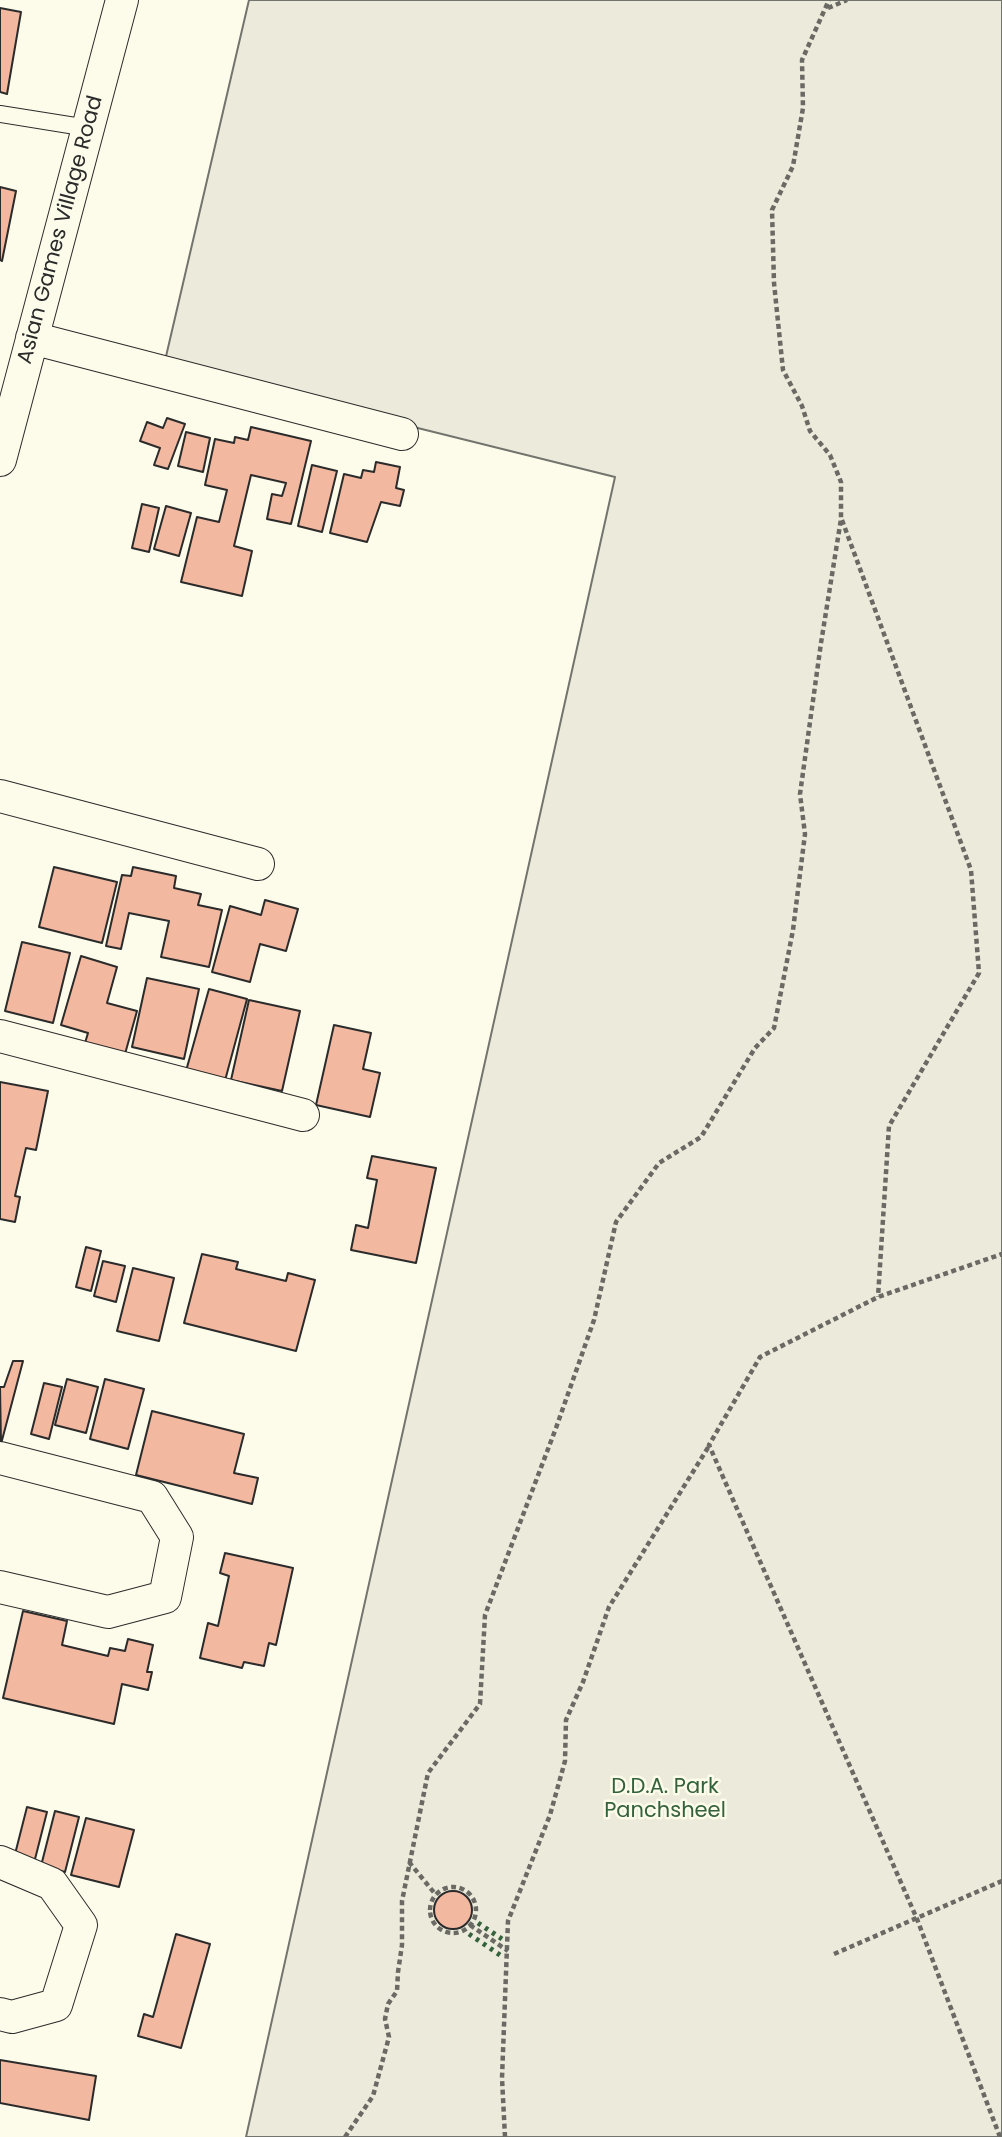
<!DOCTYPE html>
<style>
body{margin:0}
canvas{display:block;background:#fdfbea}
</style>
<canvas width="1002" height="2137"></canvas>
<script>
const ctx = document.querySelector('canvas').getContext('2d');
ctx.lineJoin = 'round';
function fillPath(path, color) { ctx.fillStyle = color; ctx.fill(path, 'evenodd'); }
const poly = rows => new Path2D(rows.map(r => 'M' + r).join(''));
function trace(path, color, width, dash) { ctx.strokeStyle = color; ctx.lineWidth = width; ctx.lineCap = dash ? 'butt' : 'round'; ctx.setLineDash(dash || []); ctx.stroke(path); }
function drawText(font, color, halo, rows, align = 'center') {
  ctx.font = font + ' Poppins,sans-serif'; ctx.lineWidth = 5; ctx.setLineDash([]); ctx.textBaseline = 'middle'; ctx.strokeStyle = halo; ctx.fillStyle = color; for (const [text, x, y, turn = 0] of rows) {
    ctx.save(); ctx.translate(x, y); ctx.rotate((+turn || 0) * Math.PI / 180); ctx.textAlign = isNaN(turn) ? turn : align; if (halo) ctx.strokeText(text, 0, 0); ctx.fillText(text, 0, 0); ctx.restore();
  }
}
const green = poly([
 [249,0,1002,0,1002,2137,246,2137,615,477,164,365,249,0]
]);
fillPath(green, '#ecebdb');
trace(green, '#74746e', 2);
const building = poly([
 [0,8,21,12,7,94,0,92,0,8],
 [0,187,16,191,2,261,0,260,0,187],
 [167,418,185,424,168,469,154,465,160,448,140,441,147,422,163,428,167,418],
 [251,427,311,441,291,524,267,519,272,494,282,496,286,483,251,475,234,546,252,551,242,596,181,582,197,517,219,522,227,490,205,485,215,439,234,443,235,437,248,440,251,427],
 [186,432,210,438,203,472,178,466,186,432],
 [376,462,400,467,396,488,404,490,400,506,381,502,367,542,330,533,344,474,361,478,363,470,374,472,376,462],
 [312,465,337,471,322,532,298,526,312,465],
 [142,504,159,508,149,552,132,548,142,504],
 [166,506,191,513,179,556,154,549,166,506],
 [54,867,117,882,102,943,39,927,54,867],
 [133,867,176,876,174,888,201,894,198,905,222,910,209,967,161,957,169,921,129,913,121,949,106,946,122,875,131,876,133,867],
 [265,900,298,909,286,951,260,944,250,982,212,972,230,906,261,915,265,900],
 [22,942,70,953,53,1023,5,1011,22,942],
 [81,956,117,967,107,1003,137,1011,125,1054,85,1043,88,1033,61,1025,81,956],
 [147,978,199,989,184,1059,132,1047,147,978],
 [209,989,247,999,223,1088,184,1078,209,989],
 [249,1000,300,1011,282,1091,231,1080,249,1000],
 [334,1025,371,1033,363,1069,380,1073,370,1117,316,1105,334,1025],
 [0,1082,48,1091,36,1150,26,1148,15,1196,20,1197,15,1222,0,1219,0,1082],
 [372,1156,436,1168,416,1263,351,1250,356,1225,368,1228,377,1180,367,1178,372,1156],
 [86,1247,101,1251,91,1291,76,1287,86,1247],
 [202,1254,238,1262,236,1269,286,1281,288,1273,315,1280,296,1351,184,1323,202,1254],
 [103,1261,125,1266,116,1302,94,1296,103,1261],
 [133,1268,174,1278,159,1341,117,1331,133,1268],
 [13,1361,23,1361,1,1444,0,1387,4,1387,13,1361],
 [67,1379,98,1387,86,1433,55,1425,67,1379],
 [105,1379,144,1389,128,1449,90,1439,105,1379],
 [44,1383,62,1387,49,1439,31,1434,44,1383],
 [152,1411,244,1434,234,1473,258,1478,252,1504,136,1475,152,1411],
 [225,1553,293,1568,276,1645,269,1643,264,1666,244,1662,242,1668,200,1658,208,1623,218,1626,229,1576,220,1573,225,1553],
 [23,1611,67,1621,62,1645,108,1656,110,1648,125,1651,128,1639,153,1645,147,1672,152,1672,148,1690,122,1684,114,1724,3,1698,23,1611],
 [27,1807,47,1812,33,1867,13,1862,27,1807],
 [55,1811,79,1817,65,1872,41,1866,55,1811],
 [86,1818,134,1830,119,1887,71,1875,86,1818],
 '434 1910a19 19 0 1 1 38 0a19 19 0 1 1-38 0Z',
 [176,1934,210,1944,181,2048,138,2036,144,2014,153,2017,176,1934],
 [0,2060,96,2076,89,2120,0,2103,0,2060]
]);
fillPath(building, '#f2b8a0');
trace(building, '#2b2b2b', 2);
const lane = poly([
 [0,114,88,128]
]);
const street = poly([
 [32,338,402,434],
 [0,460,122,0],
 [0,796,258,864],
 [0,1036,303,1115],
 [0,1458,152,1497,177,1537,165,1597,108,1612,0,1587],
 [0,1862,52,1884,81,1925,56,2005,12,2017,0,2014]
]);
trace(lane, '#2b2b2b', 18);
trace(street, '#2b2b2b', 34);
trace(poly([
 [828,8,847,0],
 [842,520,971,870,979,973,889,1126,878,1297],
 [409,1862,436,1895],
 '430 1910a23 23 0 1 1 46 0a23 23 0 1 1-46 0Z',
 [470,1925,508,1951],
 [834,1954,1002,1881],
 [345,2137,373,2096,389,2037,385,2019,388,2004,397,1991,398,1972,402,1945,402,1901,428,1773,480,1704,485,1615,556,1428,594,1320,616,1222,659,1163,701,1137,755,1048,774,1028,793,930,805,834,800,794,821,643,841,519,841,482,830,455,810,431,802,406,783,370,774,283,772,210,793,166,803,108,802,60,829,0],
 [505,2137,502,2078,508,1921,550,1815,565,1761,566,1720,583,1682,609,1607,709,1446],
 [1000,2137,917,1919,709,1445,760,1357,878,1297,1002,1254]
]), '#6a6964', 4.5, [5, 3.5]);
trace(lane, '#fdfbea', 16);
trace(street, '#fdfbea', 32);
trace(poly([
 [478,1923,502,1939],
 [469,1934,500,1955]
]), '#34623c', 5, [3.5, 5]);
drawText('21px', '#2b2b2b', '#fdfbea', [
 ["Asian Games Village Road",61,230,-75]
]);
drawText('21px', '#34623c', '#fdfbea', [
 ["D.D.A. Park",665,1788],
 ["Panchsheel",665,1812]
]);
</script>
